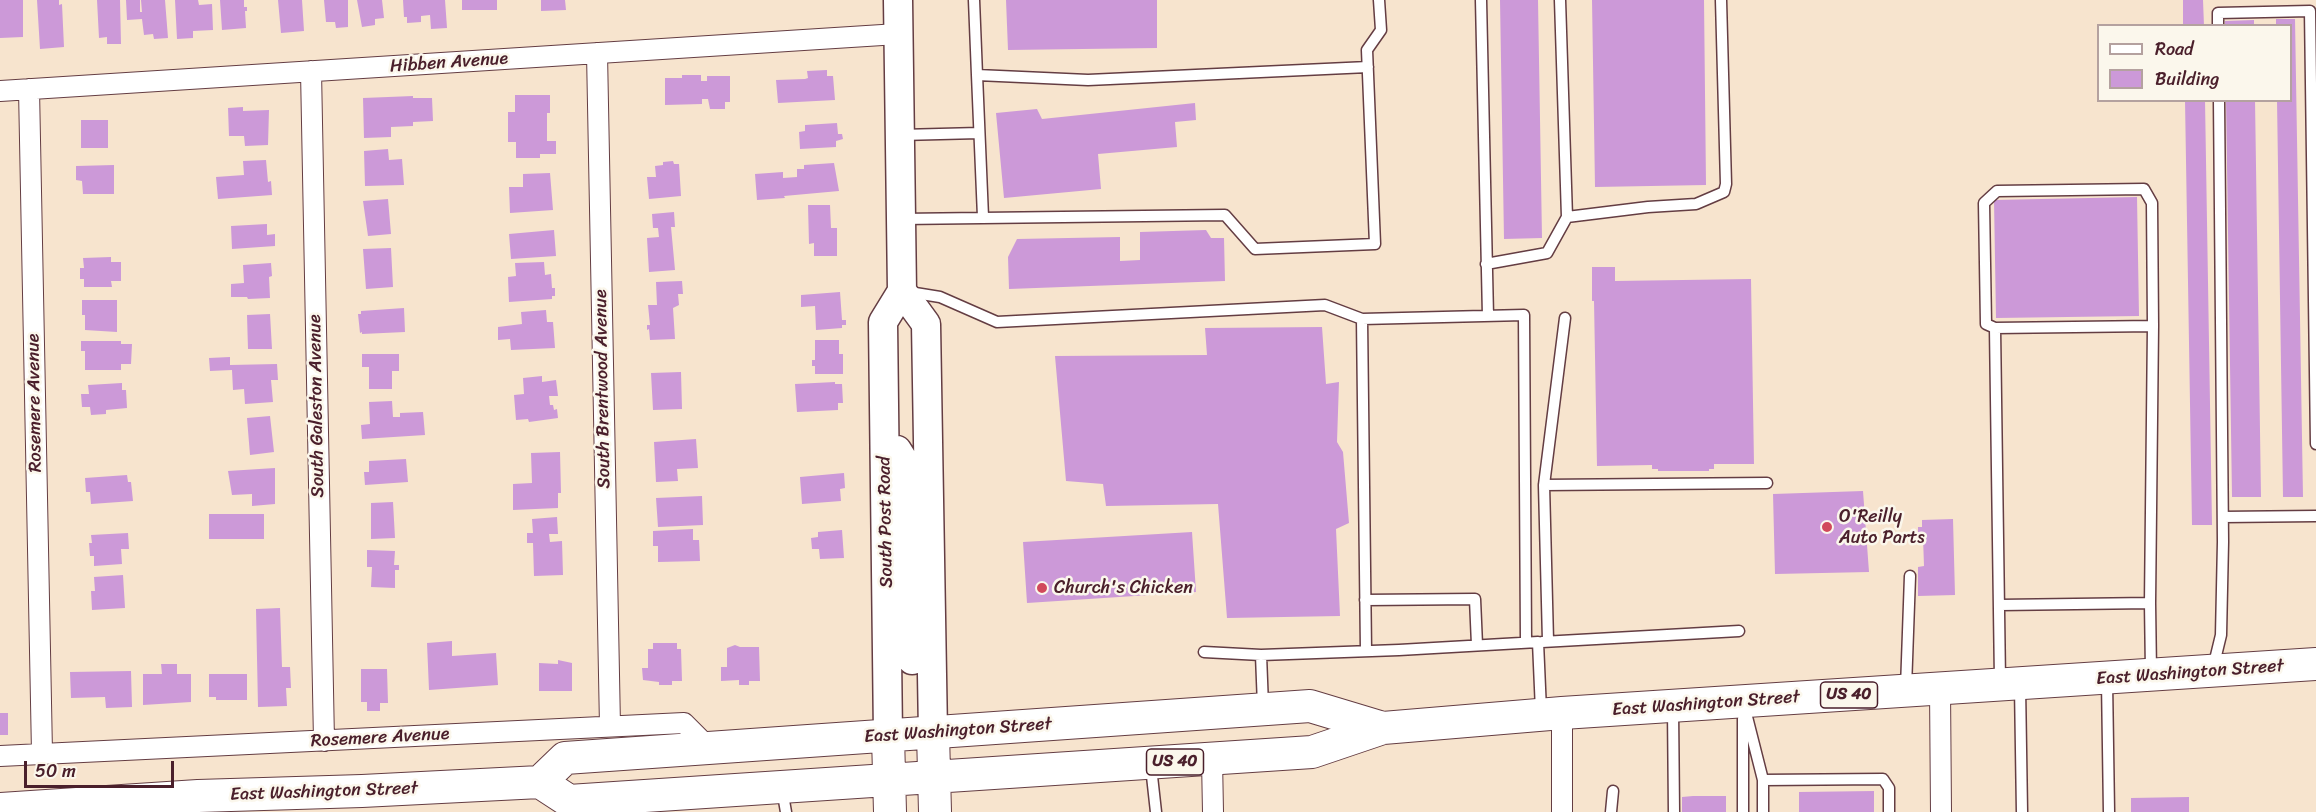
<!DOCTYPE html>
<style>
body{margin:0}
#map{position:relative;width:2316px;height:812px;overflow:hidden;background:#f7e4ce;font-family:Sriracha,sans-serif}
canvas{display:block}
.legend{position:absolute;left:2097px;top:24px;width:195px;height:78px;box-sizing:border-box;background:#fbf7ec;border:2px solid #b4a19f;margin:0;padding:8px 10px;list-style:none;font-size:18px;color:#4a1f2b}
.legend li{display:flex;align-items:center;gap:12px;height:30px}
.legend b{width:30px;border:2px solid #b4a19f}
.scale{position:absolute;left:24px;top:761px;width:150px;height:27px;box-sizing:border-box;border:3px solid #4a1f2b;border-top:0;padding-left:8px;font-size:18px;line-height:21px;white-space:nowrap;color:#4a1f2b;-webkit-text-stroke:4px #fbf7ec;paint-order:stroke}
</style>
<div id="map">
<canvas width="2316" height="812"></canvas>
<ul class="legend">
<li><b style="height:8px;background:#fff"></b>Road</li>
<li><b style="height:16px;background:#cc99d8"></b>Building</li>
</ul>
<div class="scale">50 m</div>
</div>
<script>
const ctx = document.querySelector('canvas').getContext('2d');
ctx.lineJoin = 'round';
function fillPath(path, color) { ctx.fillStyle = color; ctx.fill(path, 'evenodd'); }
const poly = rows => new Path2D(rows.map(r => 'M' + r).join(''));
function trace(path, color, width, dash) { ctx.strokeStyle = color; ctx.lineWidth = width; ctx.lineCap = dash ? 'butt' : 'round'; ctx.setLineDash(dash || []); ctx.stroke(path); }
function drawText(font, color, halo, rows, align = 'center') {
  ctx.font = font + ' Sriracha,sans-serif'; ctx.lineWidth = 5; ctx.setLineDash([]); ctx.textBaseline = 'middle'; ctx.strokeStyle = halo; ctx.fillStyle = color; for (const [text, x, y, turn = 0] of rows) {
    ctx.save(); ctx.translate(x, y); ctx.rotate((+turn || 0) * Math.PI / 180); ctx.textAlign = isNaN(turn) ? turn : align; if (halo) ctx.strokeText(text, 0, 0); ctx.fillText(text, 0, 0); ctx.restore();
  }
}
fillPath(poly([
 [0,0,23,0,23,37,0,38],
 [37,0,59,0,59,5,62,4,64,47,40,49],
 [97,0,120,0,121,44,107,44,107,37,99,38],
 [126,0,140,0,140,12,142,12,141,0,165,0,168,38,154,39,153,34,144,35,142,19,127,20],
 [175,0,198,0,199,5,212,4,213,30,193,31,193,38,177,39],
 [220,0,244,0,244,7,247,7,247,11,245,11,246,28,222,30],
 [278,0,302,0,304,31,281,33],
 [324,0,348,0,348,27,336,28,335,22,326,22],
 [357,0,382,0,384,18,375,19,375,25,362,27],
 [403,0,445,0,447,28,431,29,430,15,421,16,421,22,407,23,407,17,404,17],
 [462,0,497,0,497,10,462,10],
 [541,0,565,0,566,10,541,11],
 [1006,0,1157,0,1157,48,1008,50],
 [1500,0,1538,0,1542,238,1504,239],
 [1592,0,1704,0,1706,185,1595,187],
 [2183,0,2203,0,2204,26,2183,26],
 [2276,19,2295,19,2303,497,2283,497,2277,100,2290,100,2290,26,2276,26],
 [2254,20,2254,26,2225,26,2225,21],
 [827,70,827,76,833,76,835,100,778,103,776,80,805,79,808,78,807,71],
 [682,75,701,75,701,81,707,81,707,76,730,76,730,102,725,102,725,109,710,109,708,99,702,99,702,104,665,105,665,78,682,78],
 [515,95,550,95,550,113,547,113,547,141,556,141,556,154,540,154,540,158,516,158,516,142,508,142,508,112,515,112],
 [413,96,413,98,432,98,433,121,413,122,413,126,391,127,391,137,364,138,363,98],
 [2185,100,2205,100,2212,525,2192,525],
 [2226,100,2255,100,2261,497,2232,497],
 [1195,103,1196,120,1175,122,1177,147,1098,154,1101,189,1004,198,996,113,1037,109,1042,119],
 [243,107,243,111,269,110,268,145,245,146,244,136,229,136,228,108],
 [81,120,108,120,108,148,81,148],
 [837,123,838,134,842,134,843,139,836,141,836,147,800,149,799,132,805,131,805,125],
 [388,149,389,160,402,159,404,185,365,186,364,151],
 [266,160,268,182,271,181,272,195,218,199,216,177,244,175,243,161],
 [673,161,674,164,679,164,681,196,649,199,647,177,656,177,655,166,663,165,663,162],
 [834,163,839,191,784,196,785,198,757,200,755,174,783,172,783,178,797,177,797,169,804,169,804,165],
 [114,165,114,194,83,194,82,181,76,180,76,166],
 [550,173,553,210,510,213,509,187,523,187,523,174],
 [2137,197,2139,316,1996,318,1994,200],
 [388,199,391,234,368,236,363,201],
 [808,205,830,205,831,228,837,228,837,256,814,256,814,243,809,244],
 [674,212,675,227,671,227,675,270,649,272,647,238,659,237,658,228,653,228,652,214],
 [267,224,267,235,275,234,275,246,232,249,231,226],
 [554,230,556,256,511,259,509,234],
 [1206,230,1211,238,1224,238,1225,281,1009,289,1008,257,1017,239,1120,237,1120,261,1140,260,1140,232],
 [391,248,393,287,366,289,363,249],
 [111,257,111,262,121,262,121,281,111,281,112,287,84,287,84,279,80,279,80,268,84,268,83,258],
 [544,262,545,275,551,274,552,288,555,288,555,296,552,296,552,299,509,302,508,277,516,276,515,263],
 [271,263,272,276,269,277,270,298,248,299,247,297,231,297,231,284,244,283,243,265],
 [1592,267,1615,267,1615,281,1751,279,1754,464,1714,464,1714,469,1709,469,1709,471,1658,471,1658,469,1652,469,1652,465,1597,466,1594,301,1592,301],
 [682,281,683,294,678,294,679,305,673,308,675,339,650,340,649,329,647,330,647,325,650,325,648,305,657,305,656,282],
 [840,292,842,320,846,320,846,325,842,325,842,328,816,330,815,306,801,307,801,295],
 [82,300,117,300,117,332,85,330,85,315,82,315],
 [404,308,405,332,362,334,362,332,360,333,358,314,361,314,361,311],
 [546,310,547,322,553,322,555,348,511,350,510,339,498,340,498,327,522,324,521,312],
 [270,314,272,349,248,349,247,315],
 [1322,327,1326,384,1339,382,1337,442,1343,452,1349,523,1336,529,1340,616,1227,618,1218,504,1106,506,1103,484,1066,481,1055,356,1207,355,1205,328],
 [815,340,839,340,839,354,843,354,843,374,815,374,815,366,812,366,812,360,815,360],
 [81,341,121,341,121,344,132,344,131,364,121,364,121,370,85,370,85,351,81,351],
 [362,354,399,354,399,371,392,371,392,389,369,389,369,367,362,367],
 [230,357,230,365,277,364,278,380,271,380,273,402,245,404,244,389,233,390,232,370,210,371,209,358],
 [681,372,682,409,653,410,651,373],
 [542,376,542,382,556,380,558,396,549,396,550,405,553,405,554,410,557,409,558,418,529,422,528,419,516,420,514,395,524,394,523,378],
 [835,382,835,384,842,384,843,403,838,403,838,410,797,412,795,384],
 [122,383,122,390,126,390,127,408,106,410,106,414,91,415,90,407,82,407,81,394,89,394,88,385],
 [392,401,393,417,400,417,400,413,423,412,425,435,362,439,361,425,370,424,369,402],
 [270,416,274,452,250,455,247,418],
 [696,439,698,468,677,469,678,481,656,482,654,442],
 [560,452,561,493,558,493,558,508,513,510,513,484,532,483,531,453],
 [406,459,408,482,365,485,364,472,369,472,369,461],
 [275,468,275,504,252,506,252,494,232,495,228,471],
 [844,473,845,488,840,489,841,501,802,504,800,477],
 [127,475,128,482,131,482,133,501,91,504,90,492,86,492,85,478],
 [1863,491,1869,572,1775,574,1773,494],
 [702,496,703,525,658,527,656,498],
 [393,502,395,538,371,539,371,503],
 [209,514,264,514,264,539,209,539],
 [557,517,558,534,549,534,550,542,562,541,563,575,534,576,533,543,527,543,527,533,533,533,532,519],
 [1953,519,1955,595,1918,596,1918,567,1924,566,1923,537,1918,537,1918,527,1922,527,1922,520],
 [693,529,693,540,699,540,700,561,658,562,658,546,653,546,653,531],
 [842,530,844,558,820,559,819,549,812,549,811,538,818,537,818,532],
 [1192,532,1196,592,1027,603,1023,542],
 [128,533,129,549,121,549,122,564,94,566,94,556,90,556,89,543,92,543,91,535],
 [367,550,395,551,394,565,399,565,399,570,395,570,395,588,371,587,372,567,367,567],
 [123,575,125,608,92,610,91,591,95,591,94,577],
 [280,608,282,667,290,667,291,688,286,688,287,706,258,707,256,609],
 [452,641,452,656,496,653,498,685,429,690,427,643],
 [653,643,677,643,677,649,681,649,682,681,672,681,672,685,659,685,659,682,643,680,642,668,648,668,648,649,653,649],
 [735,645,740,647,759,647,760,681,749,681,749,685,739,685,739,680,721,681,721,667,727,667,727,648],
 [558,660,572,663,572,691,539,691,539,663,558,664],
 [161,664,177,664,177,674,191,674,191,702,143,705,143,674,162,674],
 [361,669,387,669,388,703,380,703,380,711,367,711,367,702,361,702],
 [131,671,132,707,106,708,105,697,71,698,70,672],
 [209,674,247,674,247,700,216,700,216,697,209,697],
 [0,713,8,713,8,735,0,735],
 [1874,791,1874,812,1799,812,1799,792],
 [1693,796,1726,796,1726,812,1682,812,1682,797],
 [2189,797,2189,812,2131,812,2131,798]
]), '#cc99d8');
const lane = poly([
 [974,0,977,75],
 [1481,0,1488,316],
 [1560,0,1567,217],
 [2218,26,2218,13,2310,11,2316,444],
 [901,135,979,133],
 [983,217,977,75,1088,80,1368,67],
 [901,219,1225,215,1255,249,1375,244,1367,50,1381,30,1379,0],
 [1486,264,1547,253,1567,217,1648,207,1696,204,1724,192,1726,184,1721,0],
 [909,292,940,297,997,322,1325,305,1362,319,1524,315,1526,642],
 [1362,319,1366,651],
 [1995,328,1986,324,1984,203,1997,191,2144,189,2152,203,2153,326],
 [1544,485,1565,318],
 [2223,517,2316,516],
 [1365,600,1475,599,1477,645],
 [2000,605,2150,603],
 [1548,641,1544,485,1767,483],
 [1542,642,1739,631],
 [1204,652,1261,655],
 [2213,668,2221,635,2223,542,2219,100],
 [2000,681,1995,328,2153,326,2150,603,2151,672],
 [2107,681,2109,812],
 [2020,686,2022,812],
 [1906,688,1910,576],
 [1744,705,1763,780,1763,812],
 [1263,706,1261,655,1399,650,1538,642,1541,711],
 [1673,709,1674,812],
 [1743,719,1743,812],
 [1151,767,1156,812],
 [1763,780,1883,779,1889,788,1889,812],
 [782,789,786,812],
 [1611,812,1613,791]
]);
const street = poly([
 [597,53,610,726],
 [311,71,324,741],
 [29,89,42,753],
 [0,91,898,34],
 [1940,689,1941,812],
 [1562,713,1562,812],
 [0,756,684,723,709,748],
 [1212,759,1213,812]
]);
const secondary = poly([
 [902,291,926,324,933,733],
 [897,450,902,458,909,519,912,660],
 [888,736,883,322,902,291,898,0]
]);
const primary = poly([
 [933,733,935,812],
 [888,736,890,812],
 [540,782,565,758,1310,706,1383,728],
 [0,809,198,796,362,791,540,782,569,801,1312,752,1383,728,1562,713,2316,664]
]);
trace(lane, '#643d43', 13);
trace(street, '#643d43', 22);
trace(secondary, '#643d43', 31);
trace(primary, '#643d43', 34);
trace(lane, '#fff', 10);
trace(street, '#fff', 20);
trace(secondary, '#fff', 28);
trace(primary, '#fff', 32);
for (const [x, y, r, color] of [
 [1827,527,6,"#d1495b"],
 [1042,588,6,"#d1495b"]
]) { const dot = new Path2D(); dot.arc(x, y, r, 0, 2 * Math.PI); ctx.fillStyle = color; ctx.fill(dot); trace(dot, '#fbf7ec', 2); }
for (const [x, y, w] of [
 [1849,695,57],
 [1175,762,57]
]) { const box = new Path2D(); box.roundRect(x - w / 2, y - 13, w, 26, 4.5); ctx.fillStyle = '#fbf7ec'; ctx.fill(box); trace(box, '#4a1f2b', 1.5); }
drawText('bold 16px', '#4a1f2b', null, [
 ["US 40",1849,695],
 ["US 40",1175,762]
]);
drawText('18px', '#4a1f2b', '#fbf7ec', [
 ["Hibben Avenue",449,63,-4],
 ["South Brentwood Avenue",603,389,-91],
 ["Rosemere Avenue",35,403,-91],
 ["South Galeston Avenue",317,406,-91],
 ["South Post Road",886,522,-91],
 ["East Washington Street",2190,673,-4],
 ["East Washington Street",1706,704,-4],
 ["East Washington Street",958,731,-4],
 ["Rosemere Avenue",380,738,-3],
 ["East Washington Street",324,792,-2]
]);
drawText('18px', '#4a1f2b', '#fbf7ec', [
 ["O'Reilly",1839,517],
 ["Auto Parts",1839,538],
 ["Church's Chicken",1054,588]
], 'left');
</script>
